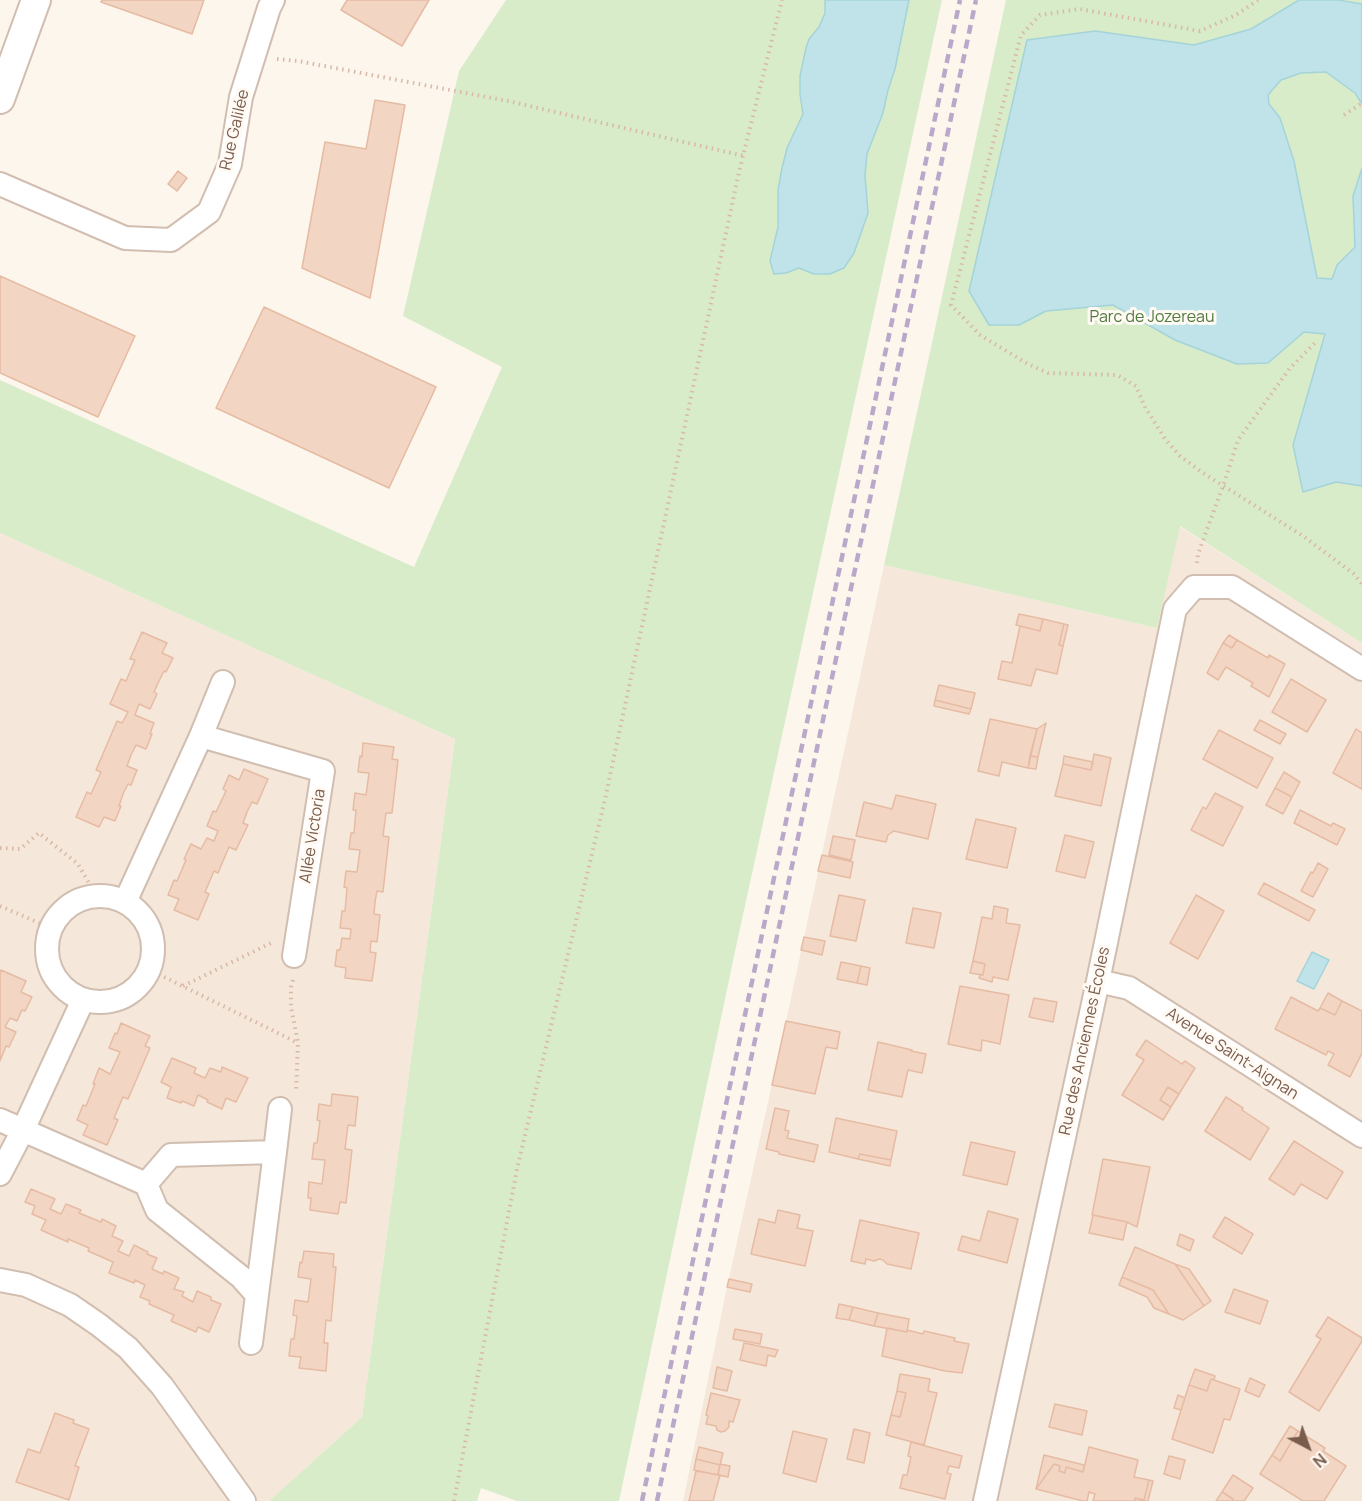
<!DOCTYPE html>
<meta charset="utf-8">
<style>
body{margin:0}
#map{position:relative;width:1362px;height:1501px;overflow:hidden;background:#fdf6ec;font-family:Manrope,sans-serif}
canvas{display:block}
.north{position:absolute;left:1278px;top:1417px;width:60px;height:60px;-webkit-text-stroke:4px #fffaf3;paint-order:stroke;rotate:139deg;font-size:16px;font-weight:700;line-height:24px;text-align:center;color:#7a5c4d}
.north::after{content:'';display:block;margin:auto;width:21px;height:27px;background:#7a5c4d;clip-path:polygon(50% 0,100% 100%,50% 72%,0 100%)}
</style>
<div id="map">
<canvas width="1362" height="1501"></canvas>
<div class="north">N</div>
</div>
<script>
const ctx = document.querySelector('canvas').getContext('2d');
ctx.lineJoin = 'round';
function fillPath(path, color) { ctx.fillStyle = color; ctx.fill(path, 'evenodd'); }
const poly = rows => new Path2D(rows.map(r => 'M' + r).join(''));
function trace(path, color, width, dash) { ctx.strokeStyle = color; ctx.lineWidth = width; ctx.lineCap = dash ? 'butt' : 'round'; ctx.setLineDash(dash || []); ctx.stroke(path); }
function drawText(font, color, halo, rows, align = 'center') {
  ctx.font = font + ' Manrope,sans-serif'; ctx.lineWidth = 6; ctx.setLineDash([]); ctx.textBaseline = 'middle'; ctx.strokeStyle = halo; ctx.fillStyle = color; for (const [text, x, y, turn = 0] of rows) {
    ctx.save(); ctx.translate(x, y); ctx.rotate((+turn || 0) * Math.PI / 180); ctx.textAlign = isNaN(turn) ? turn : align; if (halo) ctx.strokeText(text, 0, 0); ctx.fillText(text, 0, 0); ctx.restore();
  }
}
fillPath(poly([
 [1179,526,1362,643,1362,1501,683,1501,727,1287,786,1021,884,565,1157,628],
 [0,533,455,739,362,1417,269,1501,0,1501]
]), '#f5e8da');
fillPath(poly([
 [506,0,942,0,736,947,619,1501,517,1501,481,1488,477,1501,269,1501,362,1417,455,739,0,533,0,380,414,567,502,367,403,316,459,71],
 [1006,0,1362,0,1362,643,1180,526,1157,628,884,565]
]), '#d8ecc9');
const water = poly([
 [825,0,909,0,895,69,888,90,883,113,867,154,865,175,868,213,854,253,844,268,830,274,814,274,799,268,786,273,774,274,770,261,778,227,778,190,782,168,787,148,803,114,800,94,800,76,806,48,809,39,819,27,825,13,825,0],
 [1299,0,1338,0,1362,4,1362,104,1355,93,1326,72,1301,73,1281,80,1268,95,1269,104,1280,118,1294,161,1317,278,1332,279,1337,265,1355,247,1353,196,1362,168,1362,486,1336,482,1303,492,1293,445,1325,334,1304,332,1268,363,1237,364,1175,340,1113,305,1046,311,1019,325,989,325,969,291,1027,40,1095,31,1194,45,1251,29,1299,0],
 [1312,952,1329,960,1314,989,1297,981,1312,952]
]);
fillPath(water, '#bfe3e8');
trace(water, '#a5d3da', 1.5);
const building = poly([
 [102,0,204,0,192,34,101,2,102,0],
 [347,0,429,0,402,46,341,10,347,0],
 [375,100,405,105,370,298,302,268,325,142,366,149,375,100],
 [178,171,187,178,177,191,168,184,178,171],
 [0,276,135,336,98,417,0,373,0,276],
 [264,307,436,387,389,488,216,408,264,307],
 [1019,614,1043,619,1040,631,1016,625,1019,614],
 [1043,619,1064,624,1059,645,1063,646,1057,674,1036,669,1031,686,998,679,1002,661,1012,663,1020,626,1040,631,1043,619],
 [1064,624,1068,625,1063,646,1059,645,1064,624],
 [142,632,167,643,162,653,173,658,166,672,164,671,158,683,154,692,157,694,150,709,139,704,135,715,154,723,150,734,152,734,146,749,136,745,131,755,127,766,137,770,131,785,128,784,123,794,119,806,121,806,115,821,104,817,99,827,76,817,87,792,91,794,101,772,96,770,117,721,122,723,128,712,110,704,121,679,126,681,135,660,130,659,142,632],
 [1229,635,1237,640,1232,648,1223,643,1229,635],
 [1237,640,1268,658,1269,655,1285,664,1269,697,1251,686,1253,683,1226,667,1218,680,1207,673,1223,643,1232,648,1237,640],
 [1291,679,1326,700,1307,732,1272,712,1291,679],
 [939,685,975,693,971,709,935,700,939,685],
 [935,700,971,709,969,714,934,706,935,700],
 [990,719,1037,729,1028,768,1002,762,999,776,978,771,990,719],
 [1260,720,1286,734,1280,744,1254,730,1260,720],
 [1046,723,1038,757,1030,756,1037,729,1046,723],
 [1356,729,1362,733,1362,789,1333,773,1356,729],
 [1219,730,1273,758,1257,788,1203,759,1219,730],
 [363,743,394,747,392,759,398,760,392,813,386,813,383,836,389,837,383,892,377,891,375,902,374,914,380,915,377,942,371,941,370,952,376,953,372,981,345,978,346,968,335,966,337,950,340,950,342,938,350,939,351,929,340,928,342,911,345,911,347,888,344,887,346,871,357,872,360,850,349,849,351,833,354,833,356,810,353,810,355,793,366,795,369,773,358,772,360,756,362,757,363,743],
 [1094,754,1111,758,1101,806,1055,796,1063,764,1091,770,1094,754],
 [1030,756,1038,757,1036,769,1028,768,1030,756],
 [1064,756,1093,762,1091,770,1063,764,1064,756],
 [244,769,268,779,257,804,252,802,247,812,243,823,248,825,236,850,229,847,218,873,214,871,205,892,209,894,198,920,174,910,179,899,168,895,174,880,177,881,186,860,184,859,191,844,201,849,207,838,214,841,218,831,207,826,213,811,216,812,226,791,223,789,229,775,239,780,244,769],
 [1284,772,1300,782,1292,797,1275,788,1284,772],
 [1275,788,1292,797,1283,814,1266,805,1275,788],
 [1215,793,1243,807,1223,846,1191,830,1203,807,1206,809,1215,793],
 [896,795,936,804,928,839,894,831,888,835,886,842,856,836,864,802,892,809,896,795],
 [1300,810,1331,826,1333,823,1345,829,1337,845,1294,823,1300,810],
 [976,819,1016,828,1007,868,966,859,976,819],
 [1065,835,1094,842,1085,878,1056,871,1065,835],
 [833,836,855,840,851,860,829,855,833,836],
 [822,855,853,862,850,878,818,871,822,855],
 [1318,863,1328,869,1313,897,1301,891,1311,872,1313,873,1318,863],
 [1264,883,1315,910,1309,921,1258,894,1264,883],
 [839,895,865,900,856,941,830,936,839,895],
 [1196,895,1224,911,1198,959,1170,943,1196,895],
 [994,906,1008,909,1006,923,1020,925,1008,980,993,977,992,982,979,978,980,975,983,975,985,964,973,961,982,917,992,919,994,906],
 [913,908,941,913,934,948,906,943,913,908],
 [804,937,825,941,822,955,801,950,804,937],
 [973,961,985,964,983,975,970,973,973,961],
 [841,962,861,966,857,983,837,979,841,962],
 [861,966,870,968,867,985,857,983,861,966],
 [1,970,26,981,21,992,32,997,25,1011,22,1010,17,1021,10,1018,5,1027,16,1032,9,1047,6,1046,0,1061,0,973,1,970],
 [960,986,1009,995,1000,1044,982,1040,981,1051,948,1044,960,986],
 [1328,993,1342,1001,1335,1015,1320,1008,1328,993],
 [1291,997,1318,1011,1320,1008,1335,1015,1342,1001,1362,1011,1362,1053,1350,1077,1328,1065,1334,1054,1328,1051,1326,1055,1275,1029,1291,997],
 [1034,998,1057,1002,1053,1022,1029,1017,1034,998],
 [786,1021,840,1032,837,1049,826,1047,815,1094,772,1085,786,1021],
 [121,1023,150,1036,145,1046,150,1048,128,1099,123,1097,114,1118,118,1120,107,1145,83,1135,88,1125,77,1120,83,1105,86,1106,95,1084,93,1084,99,1068,110,1074,120,1052,109,1048,115,1033,117,1034,121,1023],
 [1146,1040,1182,1064,1185,1061,1195,1068,1179,1094,1168,1087,1160,1100,1171,1107,1163,1120,1122,1095,1144,1060,1136,1055,1146,1040],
 [878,1042,912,1050,911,1051,926,1054,922,1073,908,1070,902,1097,868,1090,878,1042],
 [172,1058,196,1068,194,1073,205,1078,210,1068,221,1072,222,1067,248,1078,236,1102,226,1098,222,1109,207,1102,208,1100,198,1095,194,1106,182,1101,181,1103,167,1098,171,1087,161,1082,172,1058],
 [1168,1087,1179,1094,1171,1107,1160,1100,1168,1087],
 [332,1094,358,1097,355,1126,348,1125,345,1149,352,1150,346,1203,340,1202,338,1214,310,1210,311,1198,308,1198,309,1182,322,1184,325,1160,312,1159,314,1143,317,1143,320,1121,317,1120,319,1104,331,1106,332,1094],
 [1226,1097,1243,1108,1242,1110,1269,1128,1250,1160,1205,1131,1226,1097],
 [775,1108,789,1111,785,1130,789,1131,787,1138,818,1145,814,1162,779,1154,779,1152,766,1149,775,1108],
 [836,1118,897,1131,891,1160,860,1154,858,1159,829,1152,836,1118],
 [1294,1141,1343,1172,1327,1199,1301,1184,1294,1195,1269,1179,1294,1141],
 [971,1142,1015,1152,1007,1185,963,1175,971,1142],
 [860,1154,891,1160,890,1166,858,1159,860,1154],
 [1103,1159,1150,1167,1137,1227,1127,1222,1092,1215,1103,1159],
 [31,1189,55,1199,50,1209,61,1214,66,1204,81,1210,79,1213,101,1222,102,1219,116,1226,112,1236,123,1241,118,1251,129,1256,134,1245,148,1252,147,1254,157,1258,152,1269,163,1274,164,1271,179,1278,174,1289,184,1292,182,1296,193,1302,197,1291,211,1297,211,1300,221,1304,209,1332,198,1327,196,1332,171,1321,174,1315,149,1304,150,1301,140,1297,145,1285,135,1280,134,1283,109,1273,113,1262,88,1251,89,1248,68,1239,68,1242,41,1230,46,1220,32,1214,35,1206,25,1202,31,1189],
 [778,1210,800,1215,797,1228,813,1231,805,1266,751,1254,759,1219,775,1223,778,1210],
 [988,1211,1018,1219,1007,1263,958,1250,962,1236,980,1241,988,1211],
 [1093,1215,1127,1222,1123,1240,1089,1233,1093,1215],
 [1225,1217,1253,1234,1242,1254,1213,1237,1225,1217],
 [860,1220,919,1233,911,1269,887,1264,883,1260,879,1259,874,1261,866,1259,865,1264,851,1261,860,1220],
 [1180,1234,1194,1240,1190,1251,1177,1245,1180,1234],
 [1135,1247,1175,1264,1204,1306,1183,1320,1169,1314,1153,1290,1122,1277,1135,1247],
 [304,1251,334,1254,333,1267,336,1267,331,1321,326,1320,324,1343,328,1343,326,1371,299,1368,301,1357,289,1356,291,1339,294,1339,297,1316,293,1315,295,1300,308,1302,311,1279,298,1277,300,1262,302,1263,304,1251],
 [1175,1264,1189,1269,1211,1301,1204,1306,1175,1264],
 [1122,1277,1153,1290,1169,1314,1154,1308,1147,1297,1119,1285,1122,1277],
 [729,1279,752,1284,750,1292,727,1287,729,1279],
 [1234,1289,1268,1301,1260,1324,1225,1312,1234,1289],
 [839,1304,853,1307,849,1320,836,1318,839,1304],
 [853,1307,878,1313,874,1326,849,1320,853,1307],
 [878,1313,909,1319,907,1332,874,1326,878,1313],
 [1328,1317,1362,1338,1362,1341,1319,1411,1289,1392,1321,1339,1316,1336,1328,1317],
 [887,1328,907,1332,907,1330,923,1334,924,1331,955,1338,954,1341,969,1344,962,1373,945,1371,882,1356,887,1328],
 [735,1329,762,1334,760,1344,733,1339,735,1329],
 [744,1343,778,1350,775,1357,768,1355,766,1366,740,1360,744,1343],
 [717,1367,732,1371,727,1391,713,1388,717,1367],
 [1195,1369,1215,1376,1214,1380,1211,1379,1207,1391,1189,1385,1195,1369],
 [900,1374,930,1379,928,1391,937,1393,924,1445,886,1435,891,1415,900,1417,906,1393,897,1391,900,1374],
 [1250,1378,1265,1385,1259,1397,1245,1391,1250,1378],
 [1211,1379,1240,1389,1230,1420,1224,1419,1213,1453,1172,1439,1189,1385,1207,1391,1211,1379],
 [897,1391,906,1393,900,1417,891,1415,897,1391],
 [711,1393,740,1400,733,1422,729,1421,729,1427,725,1431,721,1432,717,1430,716,1426,706,1424,708,1416,706,1415,711,1393],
 [1178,1395,1185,1398,1181,1410,1174,1408,1178,1395],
 [1055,1404,1087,1411,1082,1435,1049,1427,1055,1404],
 [55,1413,74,1420,73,1423,89,1429,75,1466,79,1467,69,1500,16,1482,28,1449,40,1453,55,1413],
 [1290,1426,1298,1431,1280,1461,1272,1455,1290,1426],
 [854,1429,870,1433,864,1463,847,1459,854,1429],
 [793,1431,827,1439,816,1482,783,1473,793,1431],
 [1298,1431,1325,1448,1323,1451,1346,1466,1324,1501,1303,1501,1260,1474,1272,1455,1280,1461,1298,1431],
 [911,1442,962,1456,959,1468,949,1466,947,1473,951,1474,945,1499,900,1488,903,1475,907,1475,911,1457,908,1456,911,1442],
 [699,1447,723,1453,720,1465,696,1459,699,1447],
 [1089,1447,1138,1460,1134,1477,1149,1480,1144,1500,1135,1498,1135,1501,1093,1501,1095,1494,1089,1492,1087,1501,1083,1501,1036,1489,1054,1464,1060,1466,1059,1471,1065,1473,1066,1467,1083,1472,1089,1447],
 [1044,1455,1084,1465,1083,1472,1066,1467,1065,1473,1059,1471,1060,1466,1054,1464,1036,1489,1044,1455],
 [1169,1456,1185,1460,1180,1479,1164,1474,1169,1456],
 [696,1459,720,1465,718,1475,694,1470,696,1459],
 [720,1464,730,1466,728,1477,718,1475,720,1464],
 [696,1471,720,1475,713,1501,689,1501,696,1471],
 [1233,1475,1253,1488,1244,1501,1232,1501,1233,1499,1222,1492,1233,1475],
 [1149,1480,1153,1481,1148,1501,1135,1501,1135,1498,1144,1500,1149,1480],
 [1222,1492,1233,1499,1232,1501,1216,1501,1222,1492]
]);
fillPath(building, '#f3d5c3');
trace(building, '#e6bba3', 1.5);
const minor = poly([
 [0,184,125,238,171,240,209,212,230,164,241,97,269,8,273,0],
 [201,736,323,771,294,956],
 '47 949a53 53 0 1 1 106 0a53 53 0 1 1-106 0Z',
 [125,902,201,736,223,682],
 [1098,981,1129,988,1362,1136],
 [0,1120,146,1184,157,1210,241,1277,257,1295,275,1152,171,1155,146,1184],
 [275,1152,280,1109],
 [0,1174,23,1130,83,1000],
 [0,1280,26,1285,70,1305,99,1325,128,1348,162,1386,244,1501],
 [251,1343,257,1295],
 [985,1501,1098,981,1175,609,1194,587,1232,587,1362,669]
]);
const tertiary = poly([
 [0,99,36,0]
]);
trace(minor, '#d1beb0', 26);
trace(tertiary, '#d1beb0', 32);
trace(poly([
 [1258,0,1236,15,1200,31,1080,9,1040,15,1021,35,951,305,980,335,1028,364,1048,373,1117,375,1136,386,1145,407,1165,439,1180,456,1203,473,1303,536,1354,574,1362,584],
 [277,59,298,61,508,101,744,156],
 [1344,115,1362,103],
 [1197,563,1198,554,1223,486,1238,440,1290,368,1317,341],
 [0,848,20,849,39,833,78,864,97,897],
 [0,906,51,928],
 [148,969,298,1043],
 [293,980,291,987,291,1007,298,1043,296,1091],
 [183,986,271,943],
 [454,1501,517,1169,605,799,739,172,782,0]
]), '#d9b8a5', 4, [1.5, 4.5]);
trace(minor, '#fff', 22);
trace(tertiary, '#fff', 28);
trace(poly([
 [642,1501,960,0],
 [657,1501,976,0]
]), '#b9a8c9', 4.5, [9, 6]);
drawText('16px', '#7a5c4d', '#fffaf3', [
 ["Rue Galilée",235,130,-77],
 ["Allée Victoria",313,836,-81],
 ["Rue des Anciennes Écoles",1085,1041,-78],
 ["Avenue Saint-Aignan",1232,1054,33]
]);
drawText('16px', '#537a41', '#fffaf3', [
 ["Parc de Jozereau",1152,318]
]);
</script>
